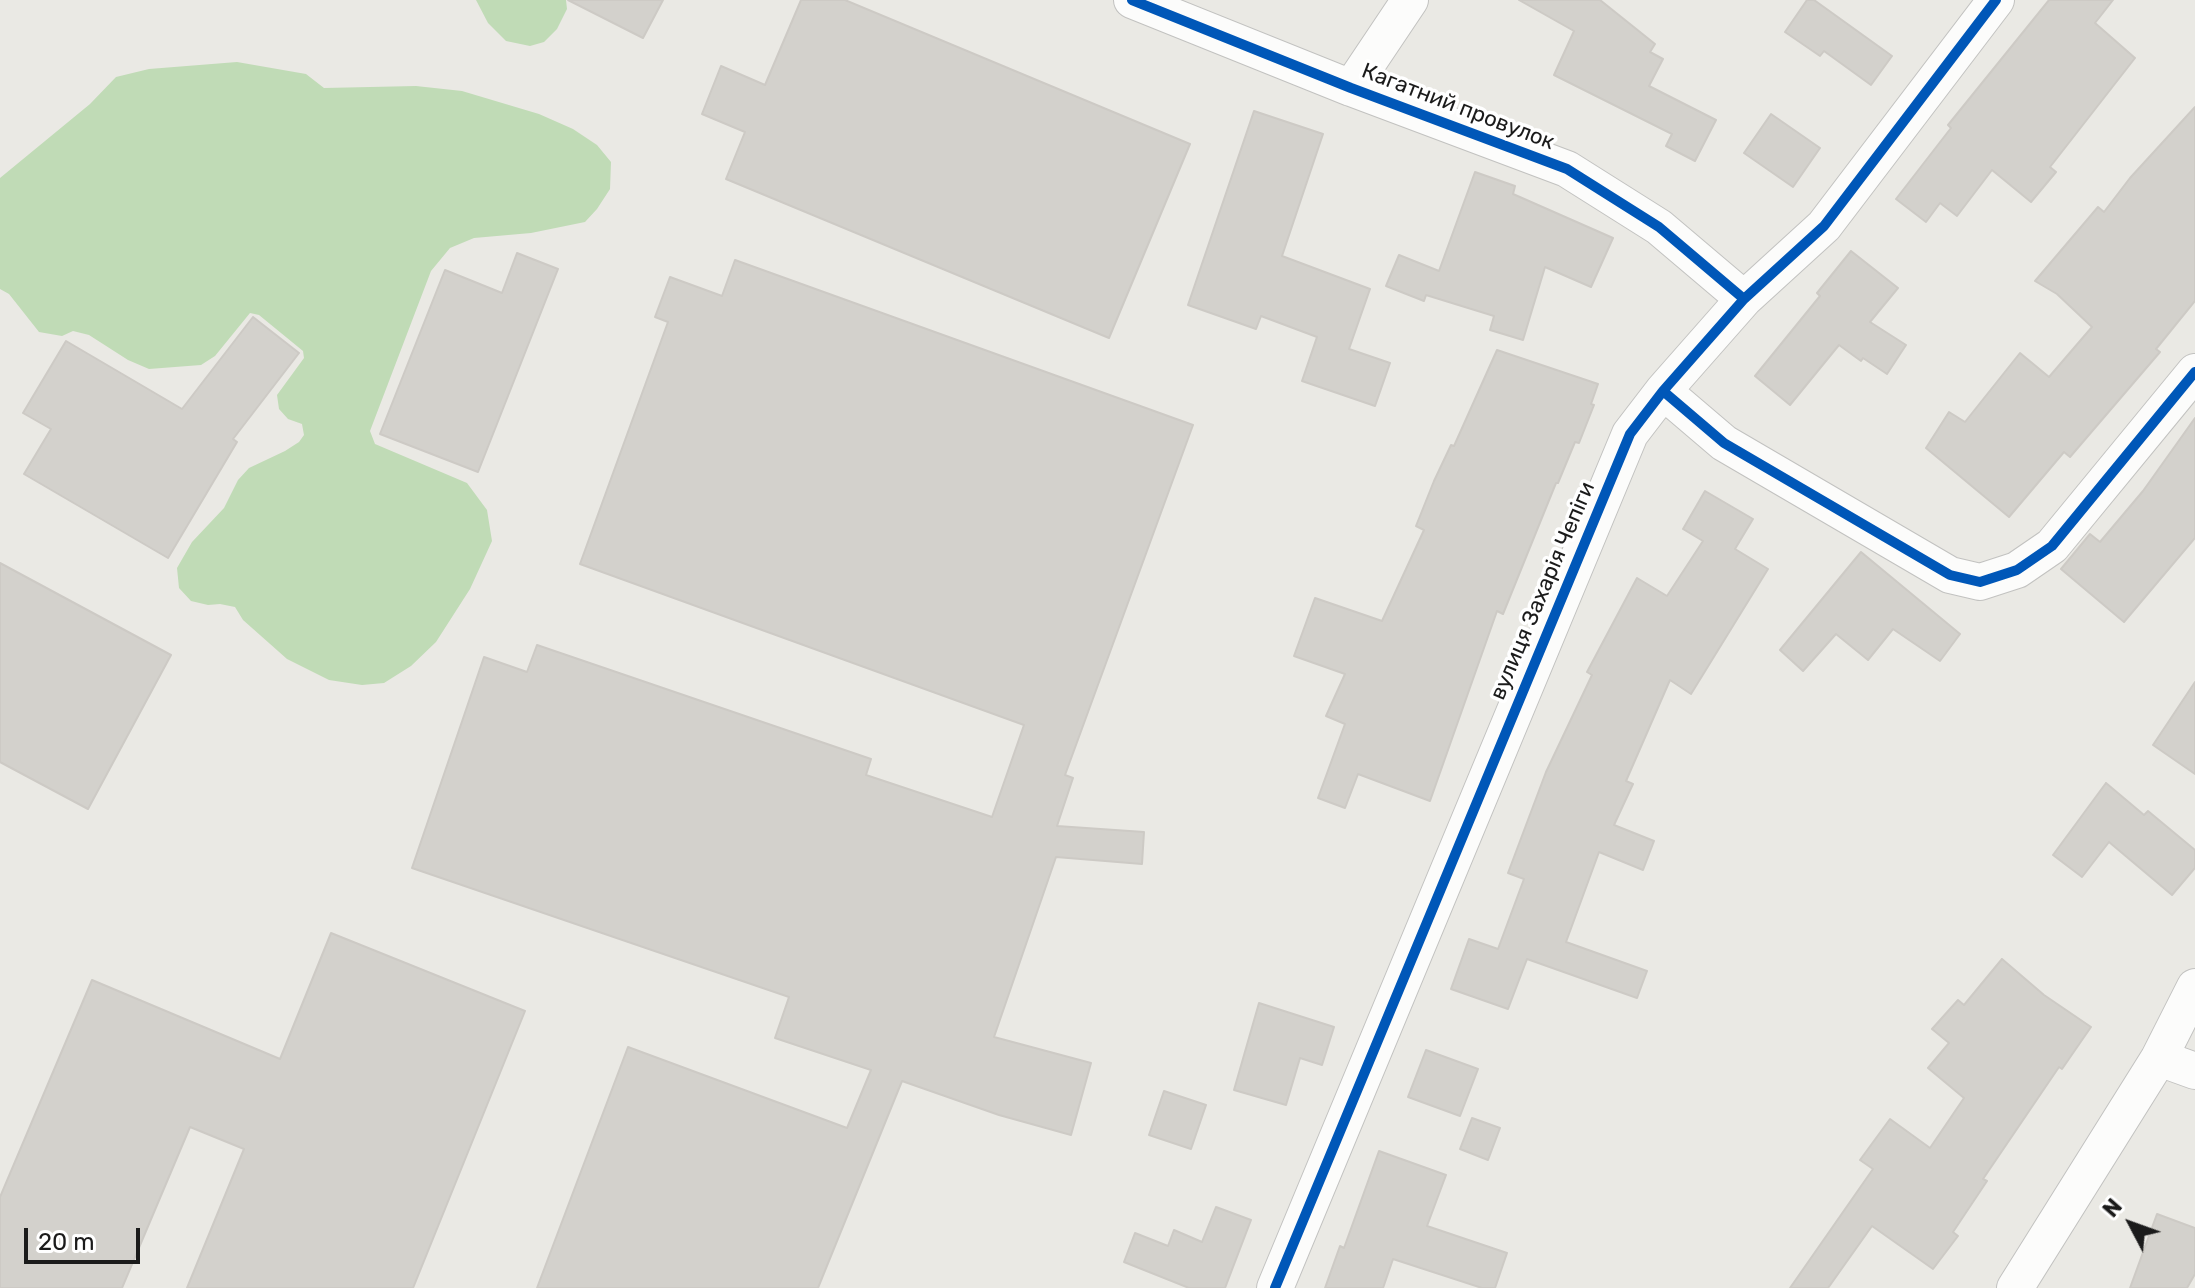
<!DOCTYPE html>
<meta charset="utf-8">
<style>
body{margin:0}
#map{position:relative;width:2195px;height:1288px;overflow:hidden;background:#eae9e4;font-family:Rubik,sans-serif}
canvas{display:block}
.north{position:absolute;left:2091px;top:1184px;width:80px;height:80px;-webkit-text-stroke:6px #fff;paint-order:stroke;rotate:311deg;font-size:22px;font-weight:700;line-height:32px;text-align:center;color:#1b1b1b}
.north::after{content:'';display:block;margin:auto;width:28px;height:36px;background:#1b1b1b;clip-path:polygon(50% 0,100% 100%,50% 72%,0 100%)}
.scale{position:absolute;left:24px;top:1228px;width:116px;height:36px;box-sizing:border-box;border:4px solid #1b1b1b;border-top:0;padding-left:10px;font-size:24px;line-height:28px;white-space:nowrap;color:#1b1b1b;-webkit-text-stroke:6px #fff;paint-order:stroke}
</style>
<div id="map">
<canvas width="2195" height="1288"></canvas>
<div class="north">N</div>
<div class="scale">20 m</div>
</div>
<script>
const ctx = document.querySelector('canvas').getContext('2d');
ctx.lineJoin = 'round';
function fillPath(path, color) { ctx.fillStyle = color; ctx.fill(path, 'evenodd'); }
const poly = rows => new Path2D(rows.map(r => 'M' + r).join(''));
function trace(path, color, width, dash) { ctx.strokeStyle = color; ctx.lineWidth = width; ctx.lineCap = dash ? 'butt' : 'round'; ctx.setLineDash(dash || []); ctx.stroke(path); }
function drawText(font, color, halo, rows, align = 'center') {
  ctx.font = font + ' Rubik,sans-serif'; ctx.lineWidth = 7; ctx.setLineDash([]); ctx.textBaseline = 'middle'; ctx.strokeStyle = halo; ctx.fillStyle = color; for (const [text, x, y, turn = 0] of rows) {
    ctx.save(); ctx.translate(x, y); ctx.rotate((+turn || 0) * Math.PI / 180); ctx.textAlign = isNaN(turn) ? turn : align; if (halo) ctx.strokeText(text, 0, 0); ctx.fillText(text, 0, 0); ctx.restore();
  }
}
fillPath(poly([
 [476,0,566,0,567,9,557,29,544,42,530,46,506,41,488,23],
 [237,62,306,74,324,88,416,86,462,91,539,114,573,129,597,145,611,162,610,189,597,209,585,222,531,233,474,238,450,248,431,271,370,431,375,444,467,483,487,510,492,541,470,589,436,642,411,666,384,683,362,685,329,680,287,659,243,620,235,607,220,604,208,605,191,601,179,588,177,568,192,542,224,508,238,480,249,468,285,451,299,442,304,435,302,424,288,419,279,409,277,395,304,358,303,351,259,315,250,313,215,356,201,365,149,369,128,360,89,335,73,331,62,336,39,332,9,294,0,289,0,178,90,104,116,77,149,69]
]), '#c0dbb6');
const building = poly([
 [568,0,663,0,643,38,568,0],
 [801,0,845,0,1190,144,1109,338,726,179,745,132,702,114,721,66,765,85,801,0],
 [1519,0,1600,0,1655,44,1650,52,1663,59,1649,86,1716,120,1695,161,1666,146,1672,134,1554,75,1574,31,1519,0],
 [1807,0,1814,0,1892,56,1871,85,1824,51,1820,56,1785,32,1807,0],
 [2049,0,2113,0,2095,23,2135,58,2050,167,2056,172,2031,202,1992,170,1957,216,1940,203,1926,222,1896,199,1951,128,1948,125,2049,0],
 [2195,107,2195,301,2156,349,2160,352,2070,457,2064,452,2009,517,1926,448,1949,412,1965,422,2020,353,2049,377,2092,327,2057,294,2035,281,2098,207,2104,212,2130,178,2195,107],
 [1254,111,1323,134,1282,256,1370,289,1349,349,1390,363,1375,406,1302,381,1317,337,1261,316,1256,329,1188,305,1254,111],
 [1771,114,1820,148,1793,187,1744,153,1771,114],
 [1475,172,1515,186,1513,194,1613,238,1591,287,1545,267,1523,340,1490,330,1494,316,1426,295,1424,301,1386,286,1399,255,1439,271,1475,172],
 [1851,251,1898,288,1870,322,1906,345,1887,374,1863,358,1861,361,1839,345,1790,405,1755,376,1820,296,1817,293,1851,251],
 [517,253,558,269,478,472,380,434,445,270,502,293,517,253],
 [735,260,1193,425,1065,775,1073,778,1057,826,1144,832,1142,864,1056,857,994,1037,1091,1063,1071,1135,999,1115,902,1081,818,1288,537,1288,628,1047,847,1128,871,1070,775,1038,789,997,412,868,484,657,527,672,537,645,871,759,866,775,992,817,1024,725,580,564,668,322,655,317,670,277,722,296,735,260],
 [253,317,299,353,233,439,237,442,168,558,24,474,51,429,23,413,66,341,182,409,253,317],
 [1497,350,1598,384,1591,404,1594,405,1579,443,1575,442,1558,483,1556,483,1503,614,1497,611,1430,801,1358,774,1345,808,1318,798,1345,724,1326,716,1345,674,1294,656,1315,598,1382,621,1424,530,1416,526,1434,481,1451,445,1454,446,1497,350],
 [2195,418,2195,538,2124,622,2061,569,2090,534,2100,542,2143,491,2195,418],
 [1705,491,1753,519,1735,549,1768,569,1691,694,1670,680,1626,781,1633,784,1614,825,1654,841,1643,870,1599,852,1566,942,1647,971,1637,998,1527,959,1508,1009,1451,989,1469,939,1498,949,1524,879,1508,873,1546,772,1592,675,1587,672,1637,578,1667,596,1703,541,1683,529,1705,491],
 [1861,552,1960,634,1940,661,1893,629,1868,660,1836,634,1803,671,1780,650,1861,552],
 [0,563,171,655,88,809,0,762,0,563],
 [2195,682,2195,774,2153,745,2195,682],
 [2106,783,2144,815,2148,811,2195,850,2195,868,2172,895,2109,842,2082,877,2053,855,2106,783],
 [331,933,525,1011,413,1288,187,1288,244,1149,190,1127,122,1288,0,1288,0,1197,92,980,280,1059,331,933],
 [2002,959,2044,995,2091,1027,2062,1069,2059,1067,1983,1179,1987,1181,1953,1232,1958,1236,1933,1269,1872,1226,1828,1288,1790,1288,1873,1169,1860,1160,1890,1119,1930,1148,1964,1098,1928,1068,1949,1043,1932,1029,1958,1000,1964,1005,2002,959],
 [1259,1003,1334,1027,1322,1065,1300,1058,1286,1105,1234,1090,1259,1003],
 [1426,1050,1478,1069,1460,1116,1408,1097,1426,1050],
 [1164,1091,1206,1105,1191,1149,1149,1135,1164,1091],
 [1472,1118,1500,1128,1488,1160,1460,1149,1472,1118],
 [1379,1151,1446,1175,1427,1226,1507,1253,1495,1288,1482,1288,1393,1259,1383,1288,1325,1288,1340,1246,1344,1248,1379,1151],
 [1216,1207,1251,1220,1225,1288,1189,1288,1124,1262,1135,1233,1168,1246,1174,1230,1202,1242,1216,1207],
 [2157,1214,2195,1228,2195,1274,2187,1288,2130,1288,2157,1214]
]);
fillPath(building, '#d3d1cc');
trace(building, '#cdcac5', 2);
const minor = poly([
 [1132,0,1351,88,1567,169,1659,227,1744,299],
 [1351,88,1410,0],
 [1663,391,1724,443,1950,575,1980,582,2017,570,2052,546,2195,372],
 [2159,1058,2195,1071],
 [1275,1288,1630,434,1663,391,1744,299,1824,226,1996,0],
 [2015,1288,2159,1058,2195,987]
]);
trace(minor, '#c2c2c0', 38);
trace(minor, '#fcfcfb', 36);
trace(poly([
 [1132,0,1351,88,1567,169,1659,227,1744,299],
 [1663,391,1724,443,1950,575,1980,582,2017,570,2052,546,2195,372],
 [1275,1288,1630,434,1663,391,1744,299,1824,226,1996,0]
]), '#0057b8', 10);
drawText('22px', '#1b1b1b', '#fff', [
 ["Кагатний провулок",1458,107,21],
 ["вулиця Захарія Чепіги",1543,591,-67]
]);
</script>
